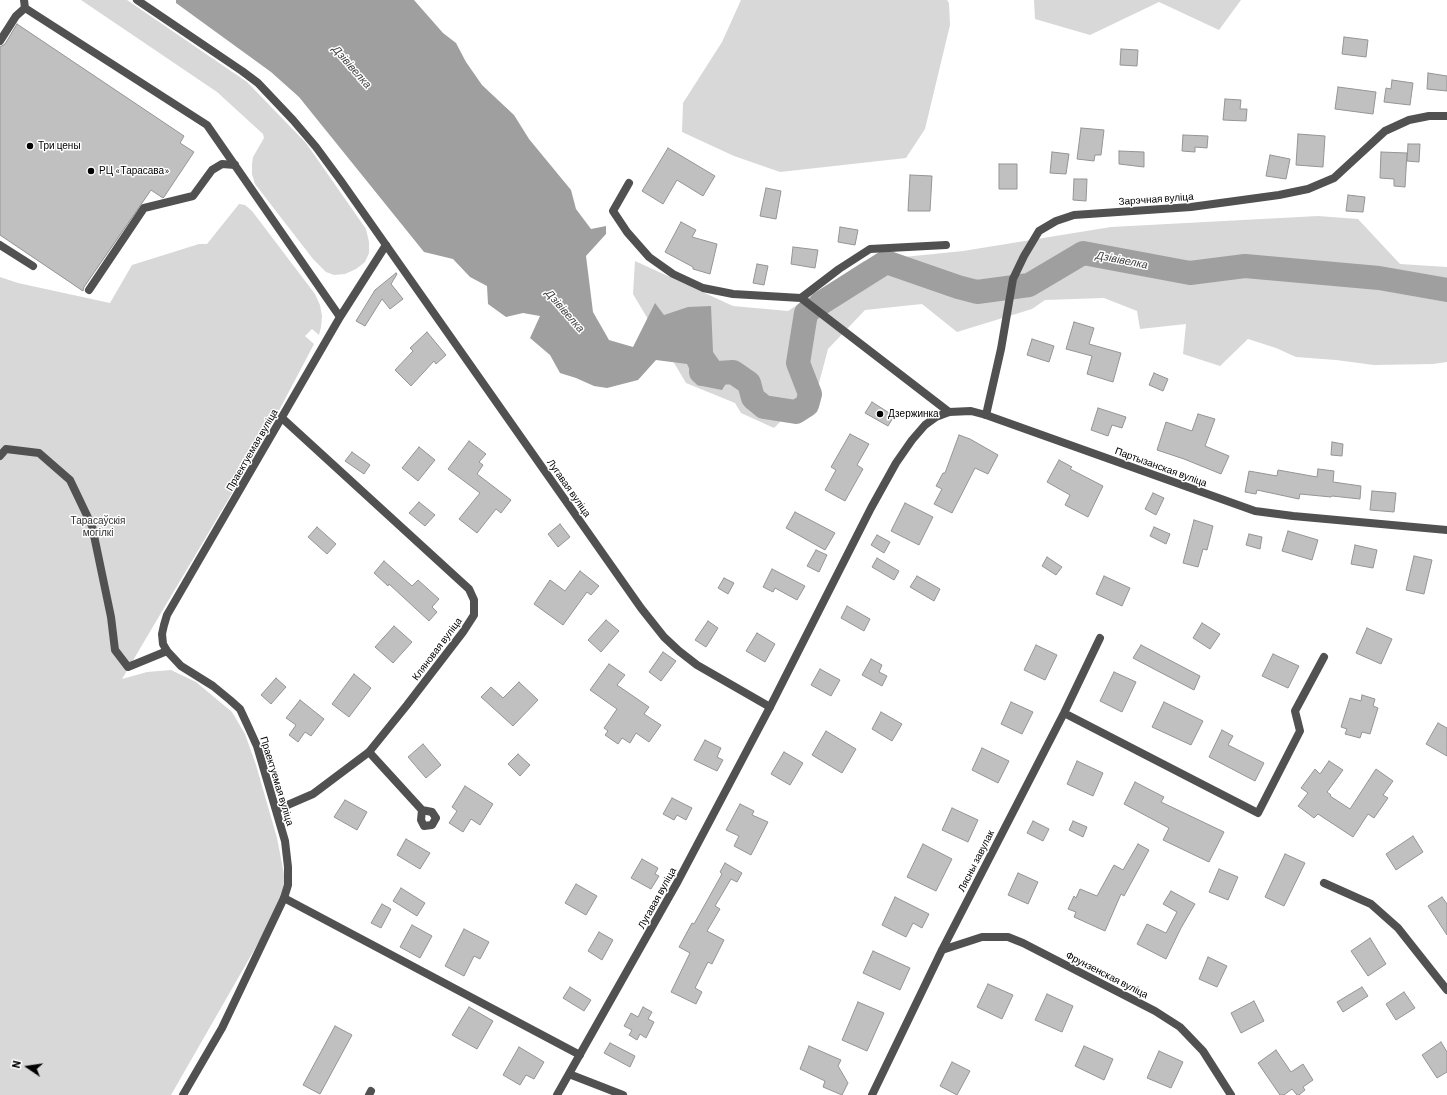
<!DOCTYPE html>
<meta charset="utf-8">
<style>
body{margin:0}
#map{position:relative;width:1447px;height:1095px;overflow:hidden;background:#fff;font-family:Barlow,sans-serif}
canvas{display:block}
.north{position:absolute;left:8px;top:1047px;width:40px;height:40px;-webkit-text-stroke:3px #fff;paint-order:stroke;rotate:283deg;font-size:11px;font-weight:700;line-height:16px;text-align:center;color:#000}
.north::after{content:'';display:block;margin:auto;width:14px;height:18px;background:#000;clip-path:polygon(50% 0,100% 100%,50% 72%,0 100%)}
</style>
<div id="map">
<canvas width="1447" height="1095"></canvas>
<div class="north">N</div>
</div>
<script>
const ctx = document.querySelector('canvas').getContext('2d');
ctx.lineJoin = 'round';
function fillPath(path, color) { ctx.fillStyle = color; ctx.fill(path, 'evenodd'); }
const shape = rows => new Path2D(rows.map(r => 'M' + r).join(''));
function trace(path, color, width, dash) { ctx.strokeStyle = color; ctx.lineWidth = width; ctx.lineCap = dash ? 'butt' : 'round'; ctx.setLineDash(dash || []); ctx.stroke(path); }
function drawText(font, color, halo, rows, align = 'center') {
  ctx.font = font + ' Barlow,sans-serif'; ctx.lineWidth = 3; ctx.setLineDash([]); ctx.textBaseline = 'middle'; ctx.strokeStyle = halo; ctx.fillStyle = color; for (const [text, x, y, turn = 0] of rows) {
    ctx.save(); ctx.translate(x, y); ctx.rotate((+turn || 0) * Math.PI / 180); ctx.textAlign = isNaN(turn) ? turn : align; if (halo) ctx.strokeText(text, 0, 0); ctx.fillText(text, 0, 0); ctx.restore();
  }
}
const green = shape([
 [81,0,127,0,247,82,306,143,366,229,369,242,369,253,365,262,356,269,345,274,334,275,326,272,313,259,255,184,252,174,252,164,253,157,264,138,263,134,217,92],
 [741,0,947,0,949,3,950,25,925,129,906,158,780,172,734,156,682,132,683,103,722,42],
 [1034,0,1241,0,1219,30,1159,2,1090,35,1035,19],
 [239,204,245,205,252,211,315,294,320,305,322,316,321,327,319,335,312,329,305,336,314,344,264,439,122,679,147,672,171,670,196,682,232,712,245,734,256,765,277,838,284,874,284,898,171,1095,0,1095,0,277,18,283,110,303,132,265,199,244,207,244],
 [1318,216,1358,219,1400,264,1447,267,1447,362,1433,364,1374,365,1336,360,1296,357,1276,348,1248,339,1220,366,1183,354,1186,324,1140,329,1137,311,1104,298,1045,300,1032,309,957,332,922,304,865,310,828,349,819,383,774,428,741,413,735,403,686,383,633,294,635,261,733,306,788,311,864,261,963,251,1111,227]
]);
const water = shape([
 [176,0,414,0,443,33,456,43,466,62,482,85,514,115,529,139,571,190,576,209,591,229,606,226,606,234,586,256,593,312,609,340,633,347,655,303,664,315,688,307,711,306,713,352,720,362,733,372,722,390,697,385,687,364,656,360,638,380,607,388,594,386,576,378,560,373,550,355,530,338,540,316,523,313,506,317,488,304,487,286,470,277,453,259,424,252,299,97,271,72,176,3]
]);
const river = shape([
 [821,303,886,262,958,287,977,292,1029,285,1083,253,1190,273,1245,266,1379,278,1447,290],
 [701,372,703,374,733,372,749,383,753,398,764,407,796,412,807,405,810,394,798,363,806,313,810,310]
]);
const building = shape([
 [17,24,184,136,180,143,194,152,164,197,163,198,151,190,84,287,83,291,0,235,0,47,5,44,17,24],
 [1344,37,1368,40,1366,57,1342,54,1344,37],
 [1121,49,1138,50,1137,66,1120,65,1121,49],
 [1428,73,1447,76,1447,91,1427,89,1428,73],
 [1392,80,1413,83,1410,105,1384,102,1386,88,1391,89,1392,80],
 [1338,87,1376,92,1373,114,1335,109,1338,87],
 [1225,99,1241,100,1240,109,1247,109,1246,121,1223,120,1225,99],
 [1081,128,1104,130,1101,155,1095,155,1094,161,1077,159,1081,128],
 [1298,134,1325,136,1323,167,1296,165,1298,134],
 [1183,135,1208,136,1207,148,1195,147,1195,152,1182,151,1183,135],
 [1408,144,1420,144,1419,162,1407,161,1408,144],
 [668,148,715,176,703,196,677,180,663,204,642,191,668,148],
 [1119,151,1144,152,1144,167,1119,164,1119,151],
 [1052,152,1069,154,1066,174,1050,173,1052,152],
 [1381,152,1407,153,1405,187,1394,186,1394,179,1380,178,1381,152],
 [1270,155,1290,159,1286,179,1266,176,1270,155],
 [999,164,1017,164,1017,189,999,189,999,164],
 [910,175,932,176,930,211,908,211,910,175],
 [1074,179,1087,179,1086,201,1073,200,1074,179],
 [766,188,781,191,776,219,760,216,766,188],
 [1348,195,1365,197,1363,212,1346,211,1348,195],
 [681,222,696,230,692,237,717,244,710,274,693,269,693,267,665,252,681,222],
 [840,227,858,230,855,245,838,242,840,227],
 [793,247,818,250,815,268,791,264,793,247],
 [757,264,768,266,764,285,753,283,757,264],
 [396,273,397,274,391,284,403,299,390,309,382,299,365,326,356,321,375,290,396,273],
 [1074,322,1094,328,1089,344,1121,353,1113,382,1087,374,1092,356,1066,349,1074,322],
 [427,332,446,355,436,364,434,361,411,386,395,370,413,351,410,348,427,332],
 [1032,339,1054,346,1049,362,1027,355,1032,339],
 [1154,373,1168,379,1163,391,1149,385,1154,373],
 [872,402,894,416,888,426,865,413,872,402],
 [1098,408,1126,417,1122,428,1112,425,1108,436,1091,430,1098,408],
 [1198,414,1215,419,1205,446,1229,456,1221,474,1184,459,1157,450,1166,422,1192,431,1198,414],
 [850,434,869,444,857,465,863,469,845,501,825,490,836,470,831,467,850,434],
 [959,435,970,439,998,455,988,474,975,468,952,513,934,504,942,489,936,486,943,473,945,473,959,435],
 [469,441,486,454,479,462,483,465,477,474,511,500,501,513,496,509,477,533,459,519,480,493,448,469,469,441],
 [1332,442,1343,444,1342,456,1331,455,1332,442],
 [419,447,435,460,418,481,402,468,419,447],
 [352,452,370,465,364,474,345,461,352,452],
 [1059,460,1072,467,1070,469,1103,486,1088,517,1065,505,1070,495,1047,482,1059,460],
 [1318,469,1334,471,1333,482,1361,486,1360,499,1332,496,1331,497,1300,494,1299,499,1257,490,1256,494,1245,492,1249,471,1277,476,1278,470,1317,477,1318,469],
 [1372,491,1396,493,1394,512,1370,510,1372,491],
 [1153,493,1164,498,1156,515,1145,509,1153,493],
 [419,502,435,515,425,526,409,513,419,502],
 [905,503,933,517,919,545,891,531,905,503],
 [795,512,835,533,825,550,786,528,795,512],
 [1194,520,1213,526,1207,550,1203,549,1198,567,1183,563,1194,520],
 [560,524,570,537,558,547,548,534,560,524],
 [317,527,336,544,327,554,308,537,317,527],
 [1154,527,1170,534,1166,544,1150,536,1154,527],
 [1288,531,1318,540,1312,560,1282,551,1288,531],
 [1249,534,1262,537,1260,549,1246,545,1249,534],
 [877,535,890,542,884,553,871,545,877,535],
 [1355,545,1377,550,1373,568,1351,564,1355,545],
 [816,550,827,555,819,572,807,566,816,550],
 [1414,556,1432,560,1424,594,1406,590,1414,556],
 [1047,557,1062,567,1056,575,1042,566,1047,557],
 [877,558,899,571,894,580,872,567,877,558],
 [384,561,412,586,418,580,439,599,432,607,437,612,429,621,389,584,388,586,374,573,384,561],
 [772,569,805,586,797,600,775,588,773,592,763,587,772,569],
 [580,571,599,586,591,595,587,592,563,625,534,604,550,580,565,591,580,571],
 [917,576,940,589,934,601,910,587,917,576],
 [1104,576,1130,588,1122,606,1096,594,1104,576],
 [724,578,734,583,728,594,718,588,724,578],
 [847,606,870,619,864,631,841,618,847,606],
 [606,620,619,631,601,652,588,640,606,620],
 [708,621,718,628,706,647,695,640,708,621],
 [1202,623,1220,634,1210,649,1193,638,1202,623],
 [394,626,412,642,393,663,375,647,394,626],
 [1367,628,1392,639,1381,664,1356,653,1367,628],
 [757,633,775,644,765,662,746,651,757,633],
 [1036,645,1057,655,1045,680,1024,670,1036,645],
 [1141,645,1200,676,1194,690,1133,658,1141,645],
 [663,652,676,661,661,681,649,672,663,652],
 [1273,654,1299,666,1288,688,1262,676,1273,654],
 [871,659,882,665,879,672,887,676,882,686,862,675,871,659],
 [609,664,625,675,617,685,649,707,644,714,661,725,649,742,636,733,630,743,622,738,618,744,605,735,608,731,604,728,617,709,590,690,609,664],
 [820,669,840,680,831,696,811,685,820,669],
 [1114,672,1136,682,1122,712,1100,701,1114,672],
 [354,674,371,688,349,717,332,704,354,674],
 [276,678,286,687,271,704,261,695,276,678],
 [519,682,538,700,513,726,481,697,491,687,503,698,519,682],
 [1362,695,1375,699,1373,706,1378,708,1370,734,1362,732,1360,738,1345,734,1347,729,1341,727,1350,698,1361,701,1362,695],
 [300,700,324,719,311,736,305,732,298,742,289,735,296,725,286,718,300,700],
 [1011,702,1033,712,1022,734,1001,724,1011,702],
 [1164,702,1203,721,1191,745,1152,727,1164,702],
 [881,712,902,724,892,741,872,729,881,712],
 [1438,723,1447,728,1447,756,1426,744,1438,723],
 [1222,730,1233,736,1228,745,1264,763,1255,781,1209,757,1222,730],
 [826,731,856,749,842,773,812,755,826,731],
 [705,740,721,748,717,757,723,760,717,771,694,760,705,740],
 [423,744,441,765,426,778,408,757,423,744],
 [982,748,1009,761,998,783,972,770,982,748],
 [784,752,803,763,790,785,771,774,784,752],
 [518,754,530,765,520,776,508,764,518,754],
 [1077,761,1103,773,1093,796,1067,784,1077,761],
 [1329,761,1343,770,1327,792,1331,795,1330,796,1350,809,1376,769,1393,781,1383,795,1388,798,1374,818,1368,814,1353,837,1318,814,1314,818,1298,806,1308,793,1301,788,1315,769,1320,774,1329,761],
 [1135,782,1164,797,1161,802,1224,832,1209,862,1163,840,1169,828,1124,804,1135,782],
 [465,786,493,804,480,825,471,819,463,832,449,823,457,811,452,807,465,786],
 [672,798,692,808,686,820,677,815,674,820,663,814,672,798],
 [345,800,367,812,357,830,334,817,345,800],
 [740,804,754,811,752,815,768,822,751,855,734,846,739,836,726,830,740,804],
 [952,808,978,820,968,842,942,830,952,808],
 [1033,821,1049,829,1043,841,1027,833,1033,821],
 [1073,821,1087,827,1083,837,1069,830,1073,821],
 [1413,836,1423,852,1396,870,1386,854,1413,836],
 [406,839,430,853,420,869,397,855,406,839],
 [923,844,952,859,936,891,907,877,923,844],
 [1138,844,1149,850,1124,896,1121,894,1105,931,1074,917,1076,912,1068,909,1074,896,1076,898,1080,889,1097,896,1114,865,1123,870,1138,844],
 [1285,854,1305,863,1284,906,1265,897,1285,854],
 [642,859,658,868,655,874,659,876,651,889,631,878,642,859],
 [725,863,742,873,737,882,731,879,715,906,720,909,707,931,724,940,712,964,708,962,695,988,702,992,696,1004,671,992,690,953,679,947,692,923,694,924,722,874,720,872,725,863],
 [1219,869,1238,877,1228,900,1209,892,1219,869],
 [1018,873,1038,882,1028,904,1008,895,1018,873],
 [576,884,597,896,586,915,565,903,576,884],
 [401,888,425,903,417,916,393,901,401,888],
 [1171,891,1195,904,1181,928,1166,959,1137,944,1147,924,1166,933,1177,912,1163,904,1171,891],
 [895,897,929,914,922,928,913,923,906,937,882,925,895,897],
 [1442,897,1447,904,1447,935,1428,906,1442,897],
 [382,904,391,909,381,928,371,923,382,904],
 [412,925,432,936,420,958,400,947,412,925],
 [464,929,489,942,480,959,474,956,464,976,445,966,464,929],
 [599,932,613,940,602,960,588,951,599,932],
 [1370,938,1386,964,1368,976,1351,951,1370,938],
 [873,951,910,968,900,990,863,973,873,951],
 [1208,957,1227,966,1217,987,1199,979,1208,957],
 [988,984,1013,995,1002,1019,977,1007,988,984],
 [570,987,591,1000,584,1011,563,998,570,987],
 [1362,987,1368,996,1343,1012,1337,1002,1362,987],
 [1404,992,1415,1008,1396,1020,1386,1004,1404,992],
 [1047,994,1073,1006,1062,1032,1035,1020,1047,994],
 [1254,1001,1264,1021,1241,1033,1231,1013,1254,1001],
 [858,1002,884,1013,867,1051,842,1040,858,1002],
 [469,1007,493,1021,477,1049,452,1035,469,1007],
 [643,1007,652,1012,648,1019,654,1022,646,1038,640,1034,637,1040,629,1035,632,1030,624,1026,631,1013,638,1017,643,1007],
 [335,1026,352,1035,320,1094,303,1085,335,1026],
 [1441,1042,1447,1052,1447,1072,1437,1078,1422,1055,1441,1042],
 [610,1043,635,1056,630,1067,604,1053,610,1043],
 [809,1046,841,1060,838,1066,848,1083,842,1095,823,1087,825,1081,800,1069,809,1046],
 [1084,1046,1113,1059,1104,1080,1075,1066,1084,1046],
 [519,1047,544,1062,534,1079,526,1075,520,1085,503,1075,519,1047],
 [1276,1050,1291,1072,1303,1064,1313,1080,1303,1087,1305,1090,1299,1095,1297,1095,1292,1089,1284,1095,1280,1095,1258,1063,1276,1050],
 [1159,1051,1183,1062,1171,1088,1147,1078,1159,1051],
 [952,1062,970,1071,957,1095,940,1086,952,1062]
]);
const service = shape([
 [0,41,16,16,25,8],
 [629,183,613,211,627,232,649,257,673,274,703,288,733,294,801,298,949,412],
 [0,245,33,266],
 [89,290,144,208,193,196,212,170,222,164,235,165],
 [801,298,839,269,870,249,946,245],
 [0,456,6,449,39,453,70,480,92,526,111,617,115,650,128,667,167,651],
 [369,752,422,810,421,820,424,826,432,825,436,818,432,812,422,810],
 [284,898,580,1055],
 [369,1095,371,1091]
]);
const minor = shape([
 [24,0,25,8,207,125,340,317],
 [986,415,1001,349,1013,279,1024,256,1039,231,1056,221,1074,215,1191,207,1279,195,1308,189,1334,178,1385,131,1409,120,1429,116,1447,116],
 [1064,713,1258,813,1300,731,1295,711,1324,657],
 [276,810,313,794,369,752,407,705,463,632,474,615,474,600,469,589,282,418],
 [1324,883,1371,904,1398,928,1447,990],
 [942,950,982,937,1008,937,1023,943,1155,1011,1180,1027,1203,1051,1231,1095],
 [569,1074,623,1095],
 [183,1095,222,1028,284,898,288,885,288,867,285,841,257,746,247,724,240,709,230,700,213,686,181,666,167,651,163,644,162,634,164,625,167,615,340,317,386,245],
 [557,1095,678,881,770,707],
 [872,1095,942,950,1064,713,1100,638]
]);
const tertiary = shape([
 [137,0,242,71,258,83,293,120,316,147,341,181,641,608,664,637,679,651,697,665,770,707,871,508,896,463,912,440,925,425,936,417,949,412,971,411,986,415,1255,511,1293,516,1447,530]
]);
const markers = [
 [30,146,4,"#000"],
 [91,171,4,"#000"],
 [880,414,4,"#000"]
];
const poiNames = [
 ["Три цены",38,146],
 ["РЦ «Тарасава»",99,171],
 ["Дзержинка",888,414]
];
const streetNames = [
 ["Зарэчная вуліца",1156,199,-4],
 ["Праектуемая вуліца",252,450,-60],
 ["Партызанская вуліца",1161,467,20],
 ["Лугавая вуліца",569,488,55],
 ["Кляновая вуліца",437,649,-53],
 ["Праектуемая вуліца",277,781,73],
 ["Лясны завулак",976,861,-63],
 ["Лугавая вуліца",657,898,-61],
 ["Фрунзенская вуліца",1107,975,27]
];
const parkNames = [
 ["Тарасаўскія",98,521],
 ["могілкі",98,533]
];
const waterNames = [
 ["Дзівівелка",352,67,49],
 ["Дзівівелка",1122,260,11],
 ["Дзівівелка",565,311,49]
];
fillPath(green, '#d8d8d8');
fillPath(water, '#9f9f9f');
trace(river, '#9f9f9f', 24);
fillPath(building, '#c0c0c0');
trace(building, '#959595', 1);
trace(service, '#515151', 8);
trace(minor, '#515151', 8);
trace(tertiary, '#515151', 8);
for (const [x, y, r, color] of markers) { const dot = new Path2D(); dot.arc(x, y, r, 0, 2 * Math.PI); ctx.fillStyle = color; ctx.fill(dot); trace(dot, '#fff', 1.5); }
drawText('10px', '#000', '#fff', poiNames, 'left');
drawText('10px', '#000', '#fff', streetNames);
drawText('10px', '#2f2f2f', '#fff', parkNames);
drawText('italic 11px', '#404040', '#fff', waterNames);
</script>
